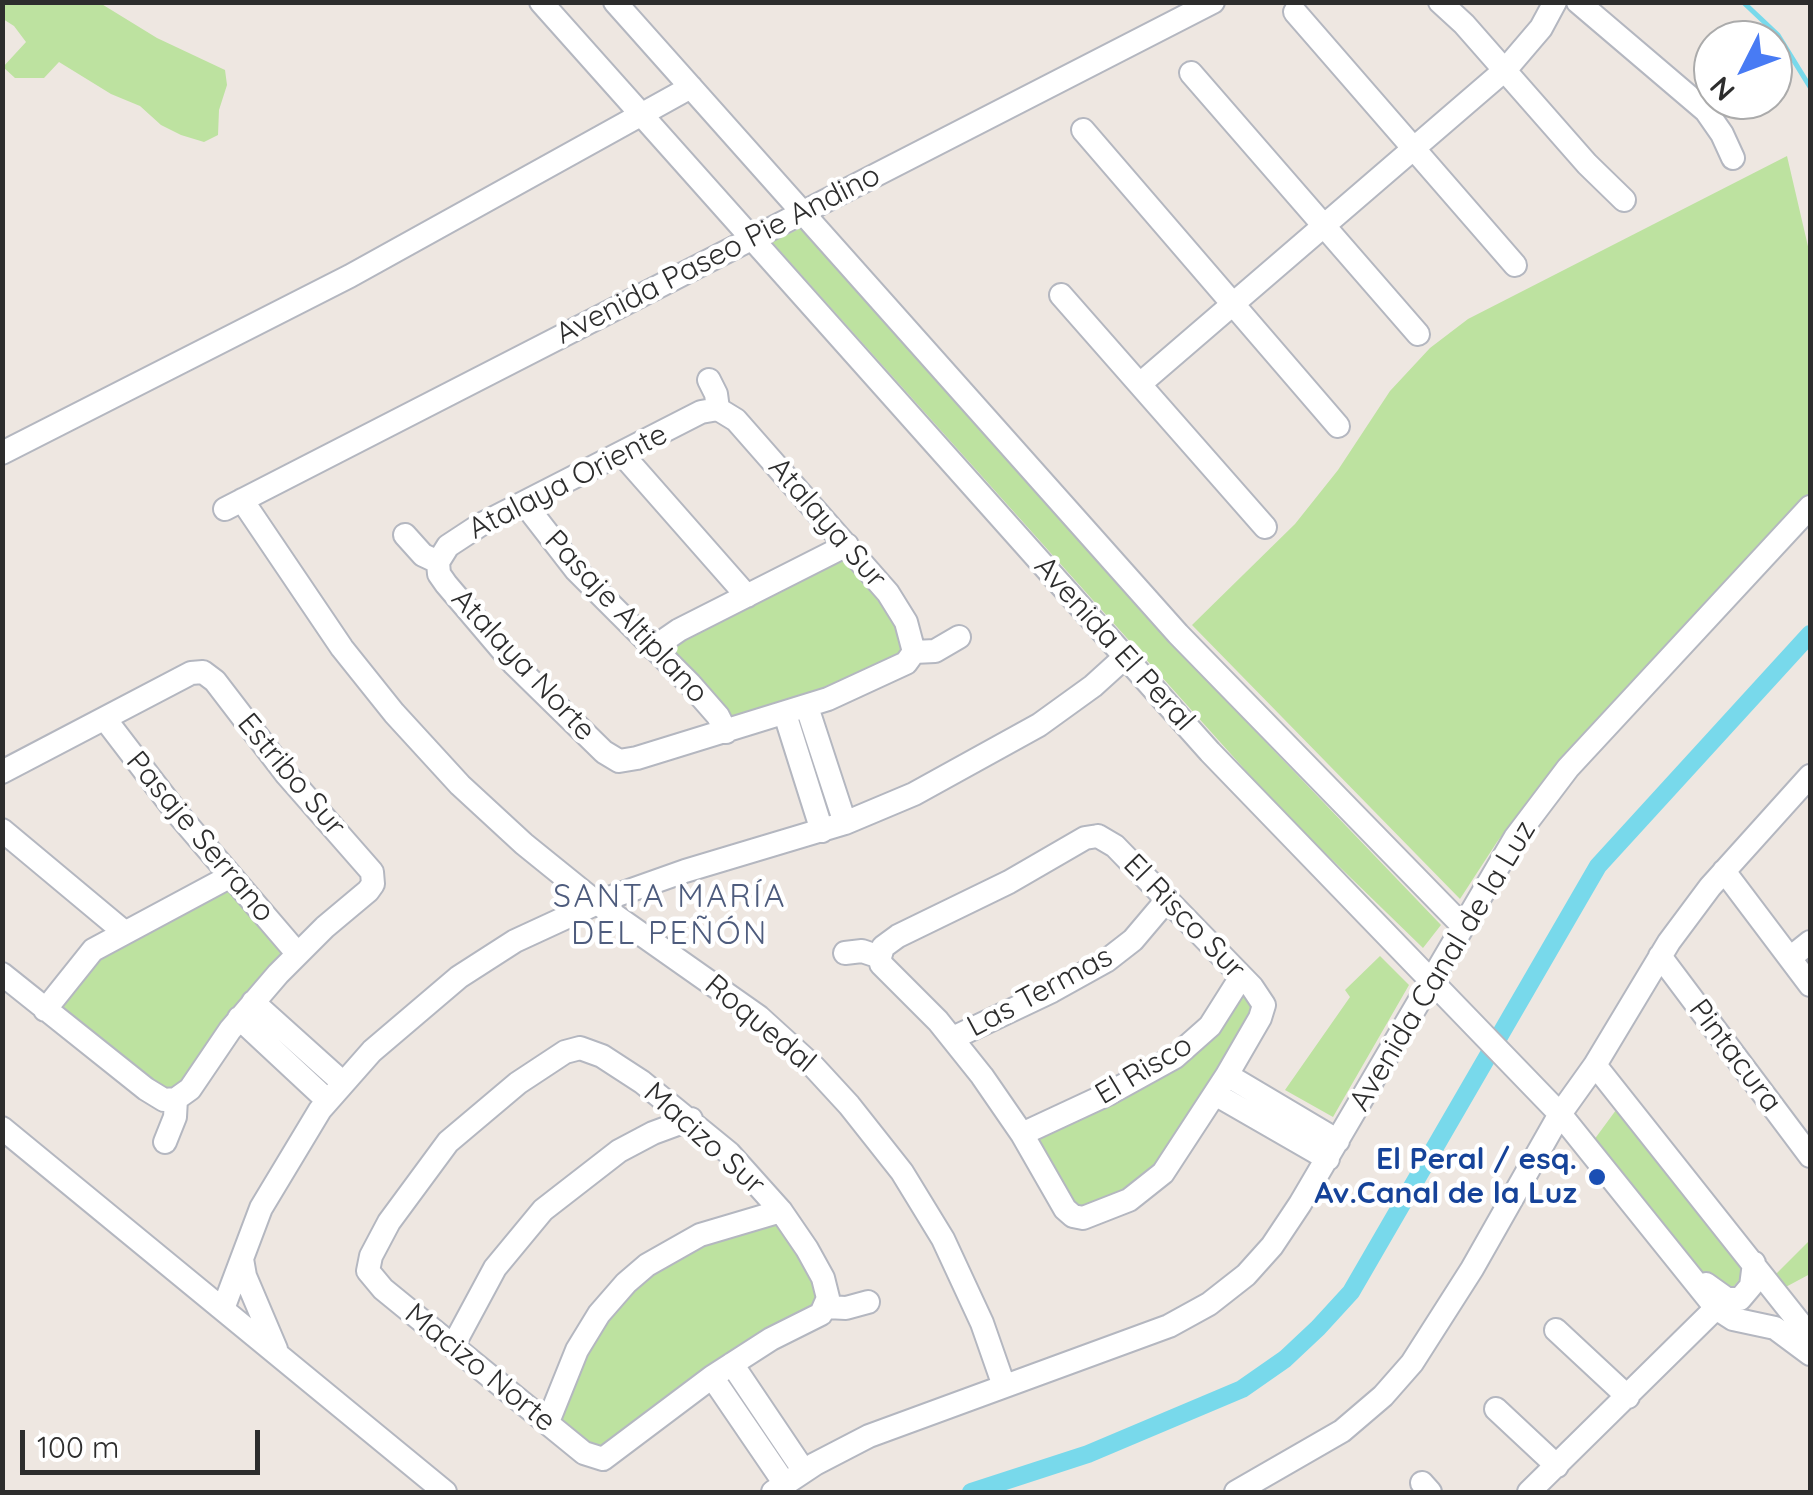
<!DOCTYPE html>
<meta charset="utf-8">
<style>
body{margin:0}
#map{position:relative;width:1813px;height:1495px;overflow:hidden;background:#eee7e1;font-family:Quicksand,sans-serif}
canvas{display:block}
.frame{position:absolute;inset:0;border:5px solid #2d2d2d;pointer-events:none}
.north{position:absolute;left:1693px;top:20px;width:100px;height:100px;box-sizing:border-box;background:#fff;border:2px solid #ababab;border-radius:50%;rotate:228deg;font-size:28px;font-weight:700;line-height:40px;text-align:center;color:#2d2d2d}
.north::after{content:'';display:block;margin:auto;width:35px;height:45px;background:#487bf4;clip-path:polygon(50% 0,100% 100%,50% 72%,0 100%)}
.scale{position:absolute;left:20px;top:1430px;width:240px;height:45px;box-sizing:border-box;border:5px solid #2d2d2d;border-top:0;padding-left:12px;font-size:30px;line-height:35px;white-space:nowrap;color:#2d2d2d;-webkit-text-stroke:8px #fff;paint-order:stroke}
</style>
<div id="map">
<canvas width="1813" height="1495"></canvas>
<div class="frame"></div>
<div class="north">N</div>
<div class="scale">100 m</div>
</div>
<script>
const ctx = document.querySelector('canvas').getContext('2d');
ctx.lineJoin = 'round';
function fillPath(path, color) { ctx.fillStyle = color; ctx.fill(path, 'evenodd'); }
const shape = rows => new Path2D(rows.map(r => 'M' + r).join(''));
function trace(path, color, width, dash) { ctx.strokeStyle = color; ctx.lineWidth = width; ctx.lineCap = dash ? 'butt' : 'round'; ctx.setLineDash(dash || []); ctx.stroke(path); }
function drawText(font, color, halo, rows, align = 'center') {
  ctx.font = font + ' Quicksand,sans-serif'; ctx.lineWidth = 9; ctx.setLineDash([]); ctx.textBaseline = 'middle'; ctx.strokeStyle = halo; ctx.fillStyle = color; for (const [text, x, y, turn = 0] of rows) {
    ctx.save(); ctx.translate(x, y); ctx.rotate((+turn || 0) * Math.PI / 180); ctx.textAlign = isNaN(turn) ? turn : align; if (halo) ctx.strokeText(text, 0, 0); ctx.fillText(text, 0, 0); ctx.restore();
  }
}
const green = shape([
 [2,3,100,3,157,38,225,70,227,85,219,110,218,135,204,142,181,135,161,125,140,106,111,94,59,62,44,78,15,78,3,67,26,42,14,26,3,19],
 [1787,156,1810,255,1810,498,1544,780,1497,842,1460,899,1192,625,1295,524,1338,470,1390,391,1430,348,1468,319],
 [801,228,982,427,1146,617,1441,925,1423,948,1281,810,772,242],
 [844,556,897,625,904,648,898,655,829,688,730,718,662,652,814,575,813,569],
 [233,888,286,952,182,1084,172,1091,162,1088,60,1008,100,958,200,898],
 [1380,956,1409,985,1333,1117,1285,1090,1350,997,1345,990],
 [1243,993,1253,1007,1251,1013,1158,1165,1128,1190,1088,1207,1078,1206,1072,1200,1036,1137,1105,1105],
 [1619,1106,1743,1260,1741,1278,1732,1288,1728,1290,1704,1275,1591,1144],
 [776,1223,806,1263,819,1297,814,1306,609,1444,598,1448,591,1444,562,1420,561,1417,589,1346,626,1297,659,1269,703,1243],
 [1810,1240,1810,1274,1782,1289,1773,1277]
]);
const stream = shape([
 [1743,2,1778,35,1810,87]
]);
const canal = shape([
 [971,1492,1088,1454,1242,1389,1285,1359,1318,1328,1351,1292,1598,866,1810,634]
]);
const minor = shape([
 [541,2,1210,752,1560,1114,1716,1308,1733,1319,1775,1328,1810,1354],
 [615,2,1178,634,1462,925],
 [1440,2,1464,24,1587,164,1624,200],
 [1578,2,1706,111,1722,134,1733,158],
 [1295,12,1515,265],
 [1191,73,1418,334],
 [1083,130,1338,426],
 [1061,295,1265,527],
 [709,380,716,394,718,409],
 [1140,384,1506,69,1541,28,1555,2],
 [718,409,736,420,888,593,906,622,914,652],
 [2,453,350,276,691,87],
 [622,454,747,596],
 [242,500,342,648,394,713,460,785,524,844,597,903,759,1017,814,1067,849,1105,902,1172,943,1239,982,1323,1004,1386],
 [524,503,576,570,690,684,718,716,726,732],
 [225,509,1213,2],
 [405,535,423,555,438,562],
 [438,562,439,574,446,584,514,664,604,752,619,761,637,758,828,699,906,663,914,652],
 [438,562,448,546,480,525,701,412,718,409],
 [653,648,679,630,847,545],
 [914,652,935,651,959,637],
 [807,707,845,823],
 [785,714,822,831],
 [105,719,177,813,297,953],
 [2,772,191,673,203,672,215,681,287,775,372,872,373,884,368,891,325,927,278,974,230,1030,190,1089,176,1099],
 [2,830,123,931],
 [1098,836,1115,846,1252,987,1264,1005,1260,1018,1227,1075,1163,1173,1129,1200,1083,1218,1073,1216,1065,1209,1022,1134,982,1076,938,1021,881,964,880,957,883,947,898,936,1009,882,1085,838,1098,836],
 [1724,871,1810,985],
 [845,953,862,951,880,957],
 [1660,956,1810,1156],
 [1790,958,1810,942],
 [2,974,146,1089,164,1100,176,1099],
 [253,1002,342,1082],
 [45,1010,93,950,229,877],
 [239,1018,327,1100],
 [953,1038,1052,991,1106,961,1133,940,1166,901],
 [580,1048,602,1056,642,1082,729,1153,781,1211,807,1249,823,1278,828,1298,821,1314,771,1339,712,1377,603,1459,584,1453,383,1289,368,1271,371,1256,389,1222,448,1142,518,1083,565,1052,580,1048],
 [1595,1065,1810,1336],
 [1227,1075,1338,1141],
 [1215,1094,1328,1159],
 [2,1128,445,1492],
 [1022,1134,1108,1094,1175,1057,1210,1026,1241,977],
 [165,1142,175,1117,176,1099],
 [242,1259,245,1276,276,1349],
 [1706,1284,1727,1299,1740,1299,1751,1286,1754,1263],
 [826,1307,846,1308,868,1302],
 [223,1309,261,1208,320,1110,372,1051,459,977,515,941,606,899,685,871,845,823,914,794,1039,725,1093,686,1125,657],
 [1556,1330,1628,1397],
 [453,1346,495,1268,543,1210,619,1151,653,1133,691,1119],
 [732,1364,804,1471],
 [712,1377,785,1484],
 [1496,1409,1557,1466],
 [548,1422,577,1350,599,1314,626,1283,647,1265,700,1235,781,1211],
 [1422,1483,1430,1492],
 [773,1492,815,1464,869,1436,1169,1326,1209,1304,1246,1275,1272,1246,1300,1204,1515,838,1568,768,1810,507],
 [1236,1492,1342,1431,1383,1396,1412,1363,1472,1269,1560,1114,1595,1065,1669,942,1710,887,1810,776],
 [1529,1492,1716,1308]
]);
const markers = [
 [1597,1177,10,"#1a4fb4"]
];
const streetNames = [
 ["Avenida Paseo Pie Andino",718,255,-27],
 ["Atalaya Oriente",568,482,-27],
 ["Atalaya Sur",827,523,49],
 ["Pasaje Altiplano",626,617,47],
 ["Avenida El Peral",1114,644,48],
 ["Atalaya Norte",523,665,47],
 ["Estribo Sur",291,775,50],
 ["Pasaje Serrano",200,837,50],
 ["El Risco Sur",1184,917,46],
 ["Avenida Canal de la Luz",1443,966,-59],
 ["Las Termas",1040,992,-28],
 ["Roquedal",760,1024,40],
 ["Pintacura",1735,1056,53],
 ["El Risco",1144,1070,-31],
 ["Macizo Sur",704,1139,42],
 ["Macizo Norte",480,1368,39]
];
const transitNames = [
 ["El Peral / esq.",1577,1160],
 ["Av.Canal de la Luz",1577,1194]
];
const neighbourhoodNames = [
 ["SANTA MARÍA",670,897],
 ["DEL PEÑÓN",670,934]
];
fillPath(green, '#bde2a0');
trace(stream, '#78d9eb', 5);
trace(canal, '#78d9eb', 18);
trace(minor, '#b4b7c0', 26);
trace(minor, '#fff', 22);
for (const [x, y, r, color] of markers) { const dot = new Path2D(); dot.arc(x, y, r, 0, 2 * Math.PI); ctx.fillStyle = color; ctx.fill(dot); trace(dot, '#fff', 4); }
drawText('30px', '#2d2d2d', '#fff', streetNames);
drawText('bold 30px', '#164399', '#fff', transitNames, 'right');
ctx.letterSpacing = '2.5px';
drawText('32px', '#4e5c7d', '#fff', neighbourhoodNames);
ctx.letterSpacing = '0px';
</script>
